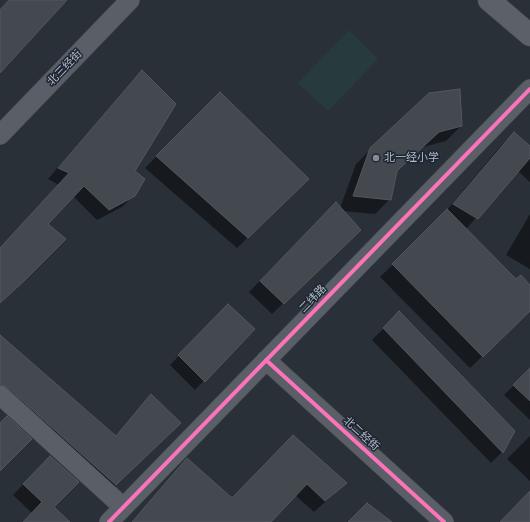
<!DOCTYPE html>
<meta charset="utf-8">
<style>
body{margin:0}
canvas{display:block;background:#2a3038}
</style>
<canvas width="530" height="522"></canvas>
<script>
const ctx = document.querySelector('canvas').getContext('2d');
ctx.lineJoin = 'round';
function fillPath(path, color) { ctx.fillStyle = color; ctx.fill(path, 'evenodd'); }
const shape = rows => new Path2D(rows.map(r => 'M' + r).join(''));
function trace(path, color, width, dash) { ctx.strokeStyle = color; ctx.lineWidth = width; ctx.lineCap = dash ? 'butt' : 'round'; ctx.setLineDash(dash || []); ctx.stroke(path); }
function drawText(font, color, halo, rows, align = 'center') {
  ctx.font = font + ' "Archivo Narrow","Noto Sans SC",sans-serif'; ctx.lineWidth = 3; ctx.setLineDash([]); ctx.textBaseline = 'middle'; ctx.strokeStyle = halo; ctx.fillStyle = color; for (const [text, x, y, turn = 0] of rows) {
    ctx.save(); ctx.translate(x, y); ctx.rotate((+turn || 0) * Math.PI / 180); ctx.textAlign = isNaN(turn) ? turn : align; if (halo) ctx.strokeText(text, 0, 0); ctx.fillText(text, 0, 0); ctx.restore();
  }
}
const green = shape([
 [349,30,378,59,328,111,298,83]
]);
const shadow = shape([
 [142,71,134,171,134,195,122,207,97,220,73,196,46,224,0,303,0,249,59,185,48,179,131,82],
 [220,93,307,179,237,248,145,168],
 [461,126,446,141,423,147,395,172,390,199,375,214,343,211,348,241,272,314,249,292,325,214,340,208,356,164,371,149],
 [514,133,529,146,530,145,530,182,518,171,466,229,516,280,530,286,530,310,470,368,380,277,442,216,499,148],
 [530,214,530,269,506,255],
 [228,305,253,329,195,390,170,365],
 [399,313,514,432,502,452,491,463,372,340],
 [0,345,115,437,151,396,169,434,104,496,0,401],
 [530,369,530,420,504,395],
 [293,436,346,483,314,512,295,495,270,522,132,522,187,460,232,499],
 [530,436,530,481,507,459],
 [50,457,53,507,66,522,23,522,32,513,13,495]
]);
const building = shape([
 [9,0,67,0,0,73,0,10,9,0],
 [142,70,176,104,135,171,145,179,135,196,109,210,84,186,48,224,66,239,24,281,0,303,0,248,69,173,58,168,142,70],
 [460,89,462,126,439,132,397,171,391,200,353,196,370,148,429,93,460,89],
 [220,92,309,179,248,238,156,156,220,92],
 [514,132,530,146,530,158,478,219,453,204,514,132],
 [336,202,361,230,284,304,260,281,336,202],
 [447,209,516,279,521,275,530,285,530,311,483,357,392,264,447,209],
 [228,304,255,329,205,382,178,355,228,304],
 [399,311,515,431,503,453,383,328,399,311],
 [0,335,116,436,151,394,181,423,116,485,7,387,0,384,0,335],
 [530,368,530,401,513,385,530,368],
 [7,416,32,439,0,471,0,423,7,416],
 [293,435,347,483,325,501,307,484,271,522,132,522,187,458,232,498,293,435],
 [50,456,79,482,54,507,70,522,23,522,42,502,23,484,50,456],
 [530,491,530,522,500,522,530,491],
 [367,503,392,522,348,522,367,503]
]);
const minor = shape([
 [0,135,130,0],
 [266,360,444,522],
 [0,395,123,507],
 [109,522,530,89]
]);
const major = shape([
 [489,0,530,35]
]);
const cycleway = shape([
 [266,360,444,522],
 [109,522,530,89]
]);
const markers = [
 [376,158,4,"#848b96"]
];
const streetNames = [
 ["北三经街",65,68,-46],
 ["二纬路",313,299,-46],
 ["北二经街",361,434,42]
];
const poiNames = [
 ["北一经小学",384,158]
];
fillPath(green, '#273a3e');
fillPath(shadow, '#0007');
fillPath(building, '#444950');
trace(building, '#52575f', 1);
trace(minor, '#484c53', 20);
trace(major, '#484c55', 23);
trace(minor, '#5a5e66', 19);
trace(major, '#5c6168', 22);
trace(cycleway, '#fb73b8', 4);
for (const [x, y, r, color] of markers) { const dot = new Path2D(); dot.arc(x, y, r, 0, 2 * Math.PI); ctx.fillStyle = color; ctx.fill(dot); trace(dot, '#1d2633', 1.5); }
drawText('11px', '#b4bcc9', '#1d2633', streetNames);
drawText('11px', '#b4bcc9', '#1d2633', poiNames, 'left');
</script>
